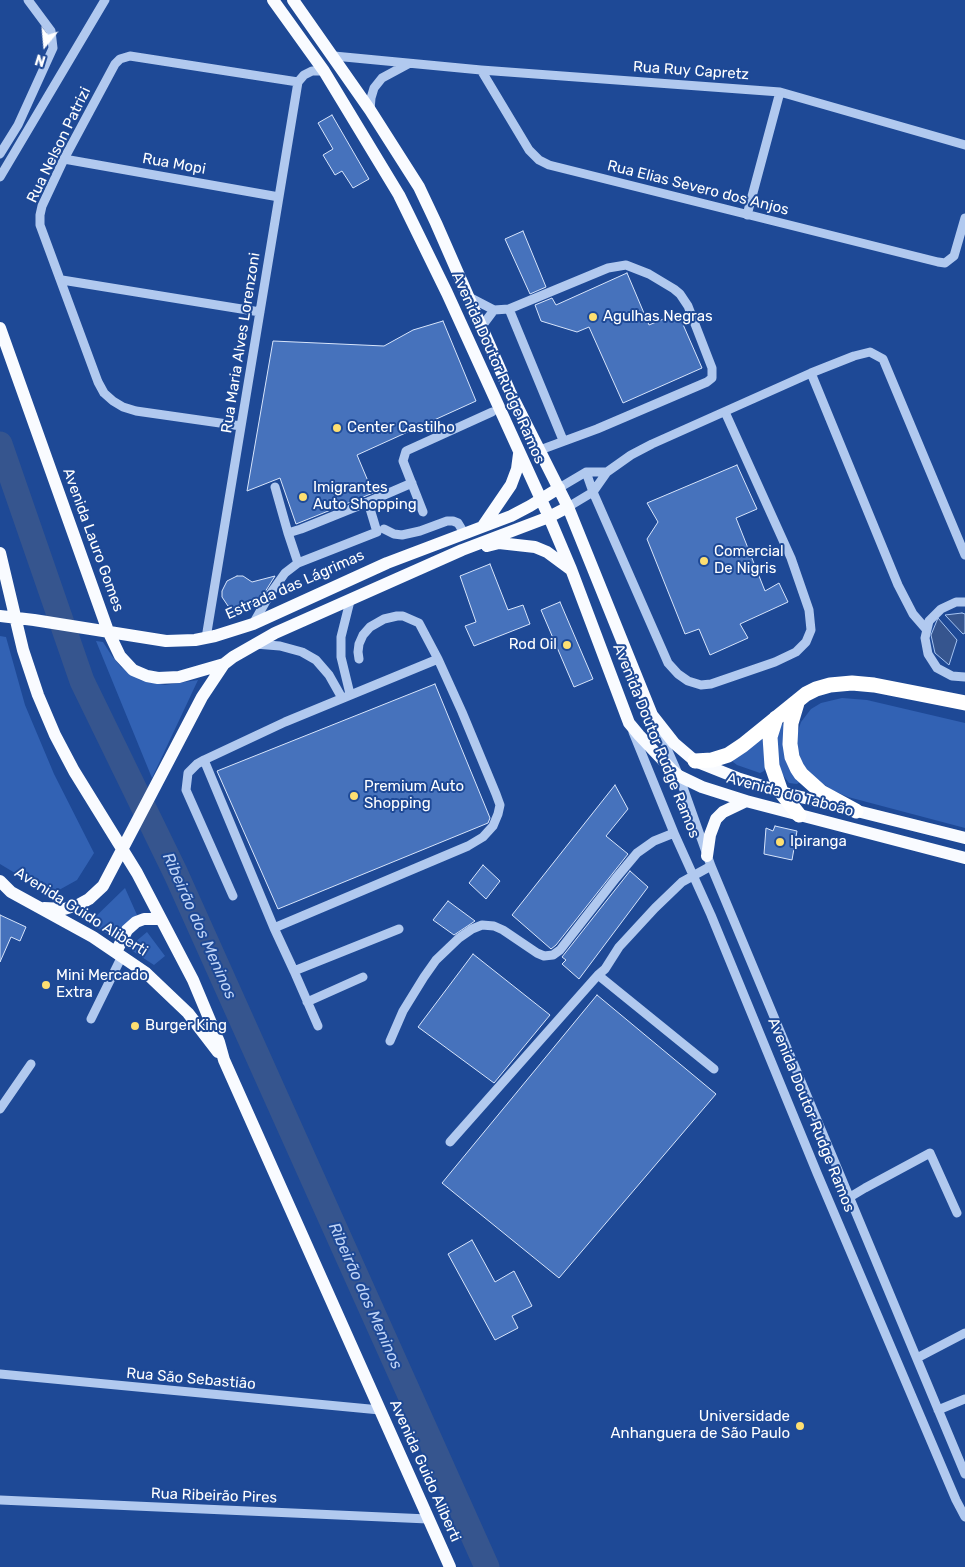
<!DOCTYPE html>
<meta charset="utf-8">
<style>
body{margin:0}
#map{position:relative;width:965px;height:1567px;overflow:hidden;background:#1e4996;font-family:Rubik,sans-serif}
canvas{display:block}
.north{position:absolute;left:20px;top:20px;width:50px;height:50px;-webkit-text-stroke:4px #1e4996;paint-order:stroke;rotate:197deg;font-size:14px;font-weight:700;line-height:20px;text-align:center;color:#fff}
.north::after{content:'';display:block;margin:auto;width:18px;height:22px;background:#fff;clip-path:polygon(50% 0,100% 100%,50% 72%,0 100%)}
</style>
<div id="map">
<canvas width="965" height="1567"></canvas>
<div class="north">N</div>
</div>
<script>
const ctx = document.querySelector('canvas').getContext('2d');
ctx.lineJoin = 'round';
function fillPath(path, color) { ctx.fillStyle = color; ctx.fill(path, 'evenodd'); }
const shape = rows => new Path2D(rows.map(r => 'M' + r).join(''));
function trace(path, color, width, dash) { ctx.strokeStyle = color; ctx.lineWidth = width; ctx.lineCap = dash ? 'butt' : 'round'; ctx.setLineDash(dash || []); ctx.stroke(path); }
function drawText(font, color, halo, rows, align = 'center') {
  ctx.font = font + ' Rubik,sans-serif'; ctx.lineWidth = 4; ctx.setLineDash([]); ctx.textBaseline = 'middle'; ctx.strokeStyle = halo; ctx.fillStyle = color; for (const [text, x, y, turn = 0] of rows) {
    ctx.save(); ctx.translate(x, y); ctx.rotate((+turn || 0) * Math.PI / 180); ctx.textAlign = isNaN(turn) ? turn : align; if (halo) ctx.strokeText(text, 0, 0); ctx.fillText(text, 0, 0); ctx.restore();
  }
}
const green = shape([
 [0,636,6,637,25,705,54,774,94,853,77,880,59,890,40,888,0,864],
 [96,641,103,642,112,656,121,667,140,680,165,685,198,680,152,778],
 [842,698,867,700,965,723,965,828,848,797,832,790,819,781,804,767,798,751,797,734,801,722,811,709,821,703],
 [783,724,785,727,800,782,797,784,789,783,782,774,777,760,775,743,779,725],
 [762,736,766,766,764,771,760,773,737,765,733,762,734,759],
 [125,888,137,915,114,938,89,923],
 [147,932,165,956,154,965,128,948]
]);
const water = shape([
 [962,613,965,614,965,633,963,634,945,615,962,613],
 [938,618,957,640,949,665,935,653,931,635,938,618]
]);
const river = shape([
 [0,444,82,681,176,874,487,1567]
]);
const building = shape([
 [332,115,369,179,353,188,342,171,335,175,323,155,333,149,318,123,332,115],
 [523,231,546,287,530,294,505,239,523,231],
 [627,273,649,325,678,313,702,368,623,403,589,327,577,332,541,321,535,305,552,298,556,305,627,273],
 [443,321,476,401,357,455,373,493,296,524,280,478,247,491,273,341,384,346,413,330,443,321],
 [737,465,757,509,736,518,765,591,779,583,788,602,740,624,748,638,710,655,699,629,685,634,647,539,658,522,647,503,737,465],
 [490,564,508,610,523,605,530,624,474,646,465,626,476,622,460,576,490,564],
 [237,576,243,576,252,582,275,576,258,603,254,602,249,607,238,610,228,606,222,597,222,591,227,581,237,576],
 [560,602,593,679,574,687,541,610,560,602],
 [435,684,490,818,488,823,278,909,217,771,435,684],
 [615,785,628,809,606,836,628,854,556,945,551,949,512,915,615,785],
 [775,826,797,831,792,860,764,854,766,828,773,831,775,826],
 [483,865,500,881,486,899,469,883,483,865],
 [630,871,648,887,579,979,562,964,566,960,562,957,630,871],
 [448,901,475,921,454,935,433,920,448,901],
 [0,915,26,927,20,941,11,937,0,962,0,915],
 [473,954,550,1015,494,1083,418,1027,473,954],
 [597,995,716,1094,559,1278,442,1183,597,995],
 [472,1240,495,1282,514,1271,532,1306,512,1316,518,1328,495,1340,448,1254,472,1240]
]);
const minor = shape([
 [334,56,481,70,780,92,965,145],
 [481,70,529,150,539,160,549,165,938,262,945,263,954,256,965,218],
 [370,110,371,98,374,88,382,78,408,64],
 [0,154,18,125,53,48,51,31,28,0],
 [64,159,279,197],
 [0,177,105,0],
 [747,215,780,92],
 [62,280,260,312],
 [469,297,494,310,509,309,608,268,626,265,649,274,674,289,680,294,688,306,712,368,712,378,707,382,597,429,540,450],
 [509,309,563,440],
 [482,326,494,310],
 [811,373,898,585,913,614,926,629],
 [241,426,136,411,123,407,113,401,104,393,98,382,40,225,40,215,42,206,64,159,115,64,120,59,130,56,298,82],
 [586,472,593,492,661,647,668,663,678,674,688,681,701,685,711,684,775,662,796,652,806,642,811,630,809,610,791,558,725,412],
 [275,487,288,533],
 [559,488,586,472,607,472],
 [368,502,377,532,298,563,288,533,301,529,368,502,412,483],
 [568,507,593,492,607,472,631,455,652,444,811,373,854,356,870,352,883,359,965,555],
 [423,512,403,461,406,451,492,412],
 [384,529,394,534,402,535,420,531,447,521,453,521,458,523,464,533],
 [965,602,956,602,941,609,929,621,925,638,928,654,937,668,952,676,965,677],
 [253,624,270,594,285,573,298,563],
 [206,638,298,82,304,75,312,71,324,71],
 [255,644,280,646,302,652,316,660,329,675,342,698],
 [359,659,358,652,359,644,363,635,370,627,384,619,397,616,403,616,419,623,438,659],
 [350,694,341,657,341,637,350,601],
 [658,728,679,776,711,866,965,1474],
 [633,732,674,833,711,915,817,1173,956,1500,965,1517],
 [204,760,274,928,294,971,399,929],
 [711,866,682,882,655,908,619,947,605,969,598,975,714,1069],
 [233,896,186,790,188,773,197,764,204,760,285,722,438,659,462,712,496,794,500,805,498,814,493,826,483,837,468,846,274,928],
 [294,971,318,1026],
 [307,1002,363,977],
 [91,1019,122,956],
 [390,1041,403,1011,424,977,436,960,459,938,472,929,482,925,494,926,503,930,537,953,544,956,553,955,560,950,616,878,637,853,654,841,674,833],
 [0,1109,31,1064],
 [450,1142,598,975],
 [850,1197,865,1188,930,1153,957,1213],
 [917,1358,965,1333],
 [0,1374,380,1410],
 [938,1410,965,1399],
 [0,1500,428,1519]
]);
const major = shape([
 [273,0,324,71,399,195,447,293,549,517,571,569,629,723,639,735,672,770,679,776,702,787,746,801,965,858],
 [293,0,370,110,419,187,436,223,510,392,568,507,652,715,674,743,695,761,740,779,781,792,965,838],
 [0,328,108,631,120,656,133,670,147,676,158,678,179,677,224,664],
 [483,526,511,485,517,469,519,454],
 [487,546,499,543,535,547,547,552,570,569],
 [0,553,23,650,38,695,55,735,74,771,137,873,193,980,219,1042,224,1060,450,1567],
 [0,616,34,620,166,641,195,640,215,636,253,624,387,563,511,516,530,506,559,488],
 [707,856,710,835,716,819,723,812,746,801],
 [0,881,11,892,93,937,146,973,188,1013,218,1052],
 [44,908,64,909,78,905,89,899,103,886,202,697,224,664,233,657,275,633,462,550,549,517,568,507],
 [116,952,127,930,136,922,144,919,161,919]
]);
const highway = shape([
 [797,703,791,723,790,744,792,757,797,768,801,774,821,792,856,811],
 [776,718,770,737,772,766,781,792,799,815],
 [695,761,712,760,728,755,743,745,806,694,816,689,830,685,852,683,874,685,965,703]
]);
const markers = [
 [593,317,5,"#fedf71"],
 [337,428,5,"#fedf71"],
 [303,497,5,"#fedf71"],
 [704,561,5,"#fedf71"],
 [567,645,5,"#fedf71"],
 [354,796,5,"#fedf71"],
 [780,842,5,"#fedf71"],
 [46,985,5,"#fedf71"],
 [135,1026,5,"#fedf71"],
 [800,1426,5,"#fedf71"]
];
const streetNames = [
 ["Rua Ruy Capretz",691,71,4],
 ["Rua Nelson Patrizi",59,145,-64],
 ["Rua Mopi",174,164,10],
 ["Rua Elias Severo dos Anjos",698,188,14],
 ["Rua Maria Alves Lorenzoni",241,343,-81],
 ["Avenida Doutor Rudge Ramos",498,368,66],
 ["Avenida Lauro Gomes",93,540,70],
 ["Estrada das Lágrimas",295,585,-24],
 ["Avenida Doutor Rudge Ramos",656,741,68],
 ["Avenida do Taboão",790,795,15],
 ["Avenida Guido Aliberti",81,912,32],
 ["Avenida Doutor Rudge Ramos",811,1115,68],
 ["Rua São Sebastião",191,1379,5],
 ["Avenida Guido Aliberti",425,1471,66],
 ["Rua Ribeirão Pires",214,1496,2]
];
const poiNames = [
 ["Agulhas Negras",603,317],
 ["Center Castilho",347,428],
 ["Imigrantes",313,488],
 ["Auto Shopping",313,505],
 ["Comercial",714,552],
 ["De Nigris",714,569],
 ["Rod Oil",557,645,"right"],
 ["Premium Auto",364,787],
 ["Shopping",364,804],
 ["Ipiranga",790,842],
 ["Mini Mercado",56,976],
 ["Extra",56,993],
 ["Burger King",145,1026],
 ["Universidade",790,1417,"right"],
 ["Anhanguera de São Paulo",790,1434,"right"]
];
const waterNames = [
 ["Ribeirão dos Meninos",199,926,66],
 ["Ribeirão dos Meninos",365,1296,66]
];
fillPath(green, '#3262b4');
fillPath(water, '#36558e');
trace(water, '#a5c3f1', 1);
trace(river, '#36558e', 25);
fillPath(building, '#4672bc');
trace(building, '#d8e5fb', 1);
trace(minor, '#b1c9ef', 9);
trace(major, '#f9fbff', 12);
trace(highway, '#fff', 15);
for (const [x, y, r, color] of markers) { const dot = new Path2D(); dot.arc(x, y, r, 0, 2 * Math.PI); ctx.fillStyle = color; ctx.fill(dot); trace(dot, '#1e4996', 2); }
drawText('15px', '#fff', '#1e4996', streetNames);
drawText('15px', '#fff', '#1e4996', poiNames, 'left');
drawText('italic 16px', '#bed3f6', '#1e4996', waterNames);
</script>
